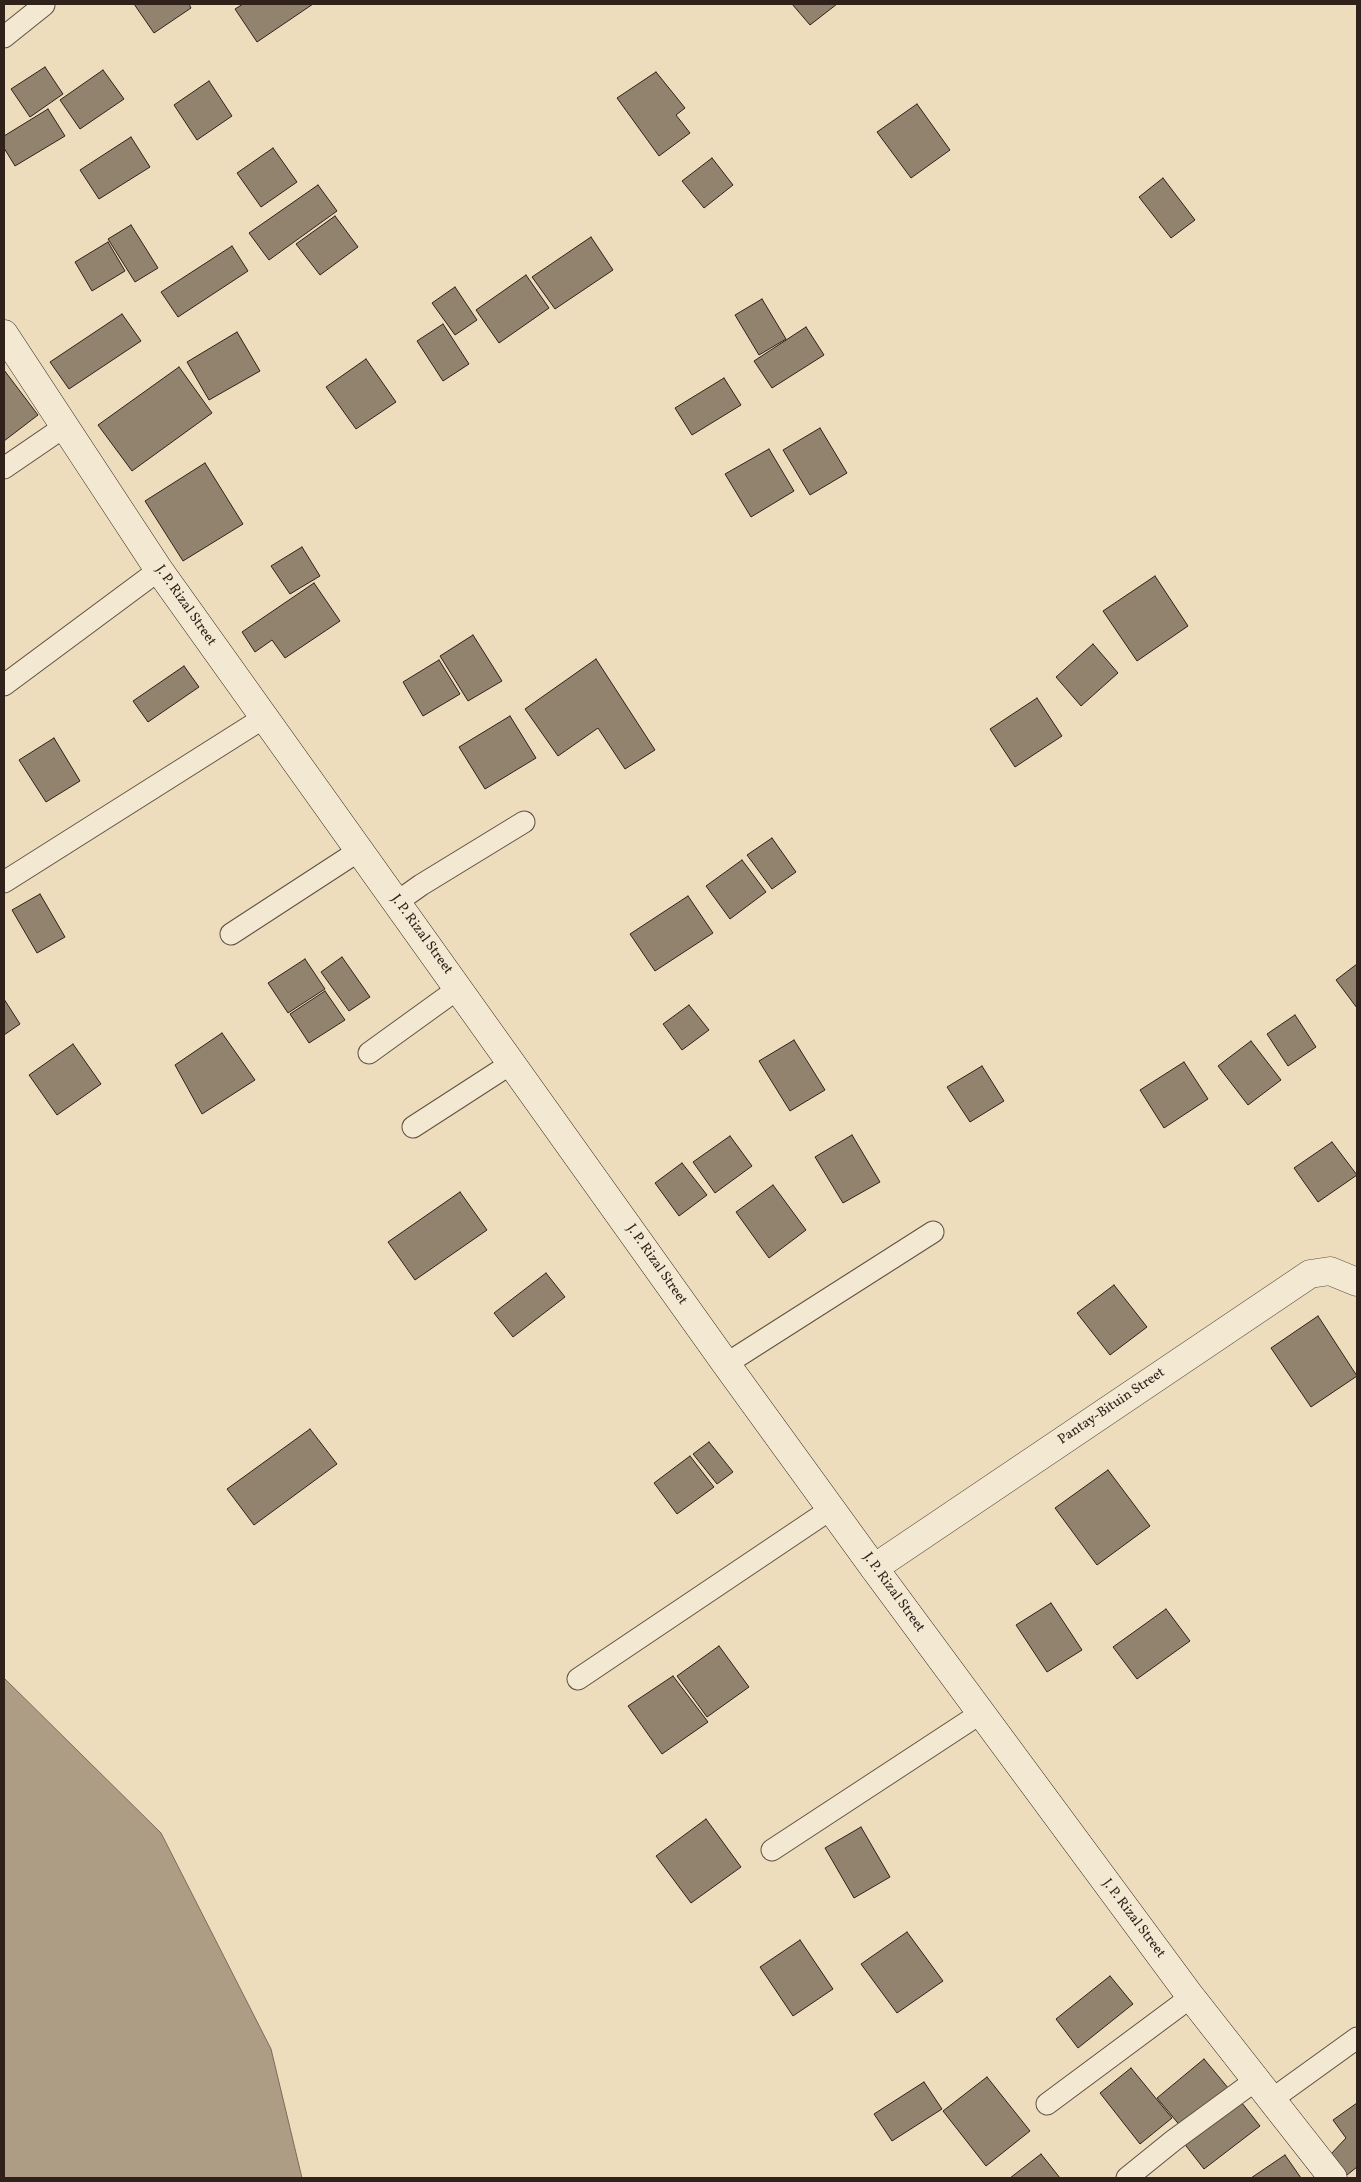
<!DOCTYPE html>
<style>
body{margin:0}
#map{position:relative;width:1361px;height:2182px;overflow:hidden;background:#edddbc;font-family:Vollkorn,serif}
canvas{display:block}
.frame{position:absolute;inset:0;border:5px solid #30211a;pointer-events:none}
</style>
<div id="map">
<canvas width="1361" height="2182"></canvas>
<div class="frame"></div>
</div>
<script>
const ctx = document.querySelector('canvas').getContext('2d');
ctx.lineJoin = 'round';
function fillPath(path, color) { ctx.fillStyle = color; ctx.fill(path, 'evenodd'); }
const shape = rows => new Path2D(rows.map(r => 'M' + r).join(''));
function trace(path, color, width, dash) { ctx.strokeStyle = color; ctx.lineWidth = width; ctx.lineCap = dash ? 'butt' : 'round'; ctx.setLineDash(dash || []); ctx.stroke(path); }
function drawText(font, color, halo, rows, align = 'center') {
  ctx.font = font + ' Vollkorn,serif'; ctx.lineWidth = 4.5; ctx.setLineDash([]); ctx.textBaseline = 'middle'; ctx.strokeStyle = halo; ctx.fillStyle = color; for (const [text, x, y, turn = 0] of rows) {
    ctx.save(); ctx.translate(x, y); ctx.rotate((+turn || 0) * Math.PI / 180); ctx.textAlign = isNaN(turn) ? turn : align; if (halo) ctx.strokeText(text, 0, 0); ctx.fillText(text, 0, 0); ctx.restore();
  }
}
const water = shape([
 [4,1678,161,1833,271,2049,302,2178,4,2178,4,1678]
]);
const building = shape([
 [134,4,189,4,191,8,154,33,134,4],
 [243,4,313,4,257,42,235,9,243,4],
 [792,4,837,4,810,25,792,4],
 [45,67,63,94,30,117,11,89,45,67],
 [103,70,124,99,80,129,60,100,103,70],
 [656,72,685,108,676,115,690,133,659,156,617,98,656,72],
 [209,81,232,116,197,140,174,105,209,81],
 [917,104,950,150,911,178,877,132,917,104],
 [48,109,65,136,15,166,4,148,4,136,48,109],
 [131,137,150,167,99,199,80,170,131,137],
 [273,148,297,182,261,207,237,173,273,148],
 [712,158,733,185,704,208,682,181,712,158],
 [1163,178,1195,220,1171,238,1139,197,1163,178],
 [318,185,337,211,269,260,249,233,318,185],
 [335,216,358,247,320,275,296,244,335,216],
 [131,225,158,268,135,282,108,239,131,225],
 [591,237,613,270,555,309,532,277,591,237],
 [108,242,125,271,92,291,75,262,108,242],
 [232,246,248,271,178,317,161,292,232,246],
 [526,275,549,308,499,343,476,310,526,275],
 [455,287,477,320,455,335,432,303,455,287],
 [762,299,786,339,759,355,735,315,762,299],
 [122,314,141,341,69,389,50,362,122,314],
 [443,324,469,364,443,381,417,341,443,324],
 [806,327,824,355,772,388,754,361,806,327],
 [237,332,260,371,209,400,187,362,237,332],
 [366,359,396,402,356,429,326,387,366,359],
 [179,367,212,413,132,471,98,425,179,367],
 [4,370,38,415,4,441,4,370],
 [724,378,741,405,692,435,675,408,724,378],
 [820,428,847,473,810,495,783,450,820,428],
 [769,449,794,491,751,517,725,474,769,449],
 [205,463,243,524,183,561,145,501,205,463],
 [302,547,320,576,290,594,271,566,302,547],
 [1155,576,1188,626,1137,661,1103,611,1155,576],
 [314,583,340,621,285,658,272,640,255,652,242,632,314,583],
 [473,635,502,681,468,701,440,656,473,635],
 [1093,644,1118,673,1081,706,1056,677,1093,644],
 [596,659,655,750,625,769,598,728,558,756,525,709,596,659],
 [439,660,460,694,423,716,403,682,439,660],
 [184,666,199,687,148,722,133,701,184,666],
 [1037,698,1062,736,1015,767,990,729,1037,698],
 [510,716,536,758,485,789,459,747,510,716],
 [54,738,80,781,46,802,19,760,54,738],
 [772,838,796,872,772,889,747,855,772,838],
 [742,860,766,892,730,919,706,886,742,860],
 [40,894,65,937,37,953,12,910,40,894],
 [688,896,713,933,655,971,630,934,688,896],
 [342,957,370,997,349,1011,321,972,342,957],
 [305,959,325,989,288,1013,268,983,305,959],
 [1357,964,1357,1008,1336,980,1357,964],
 [325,991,345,1020,309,1043,290,1014,325,991],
 [4,999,20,1024,4,1035,4,999],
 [689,1005,709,1030,682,1050,663,1024,689,1005],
 [1295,1015,1316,1047,1288,1066,1267,1034,1295,1015],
 [222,1033,255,1080,202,1114,175,1065,222,1033],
 [794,1040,825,1090,790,1111,759,1061,794,1040],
 [1251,1041,1281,1080,1248,1105,1218,1066,1251,1041],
 [73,1044,101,1084,57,1115,29,1075,73,1044],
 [1184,1062,1208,1099,1164,1128,1140,1090,1184,1062],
 [982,1066,1004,1101,970,1122,947,1087,982,1066],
 [852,1135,880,1182,843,1203,815,1157,852,1135],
 [730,1136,752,1166,715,1193,693,1162,730,1136],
 [1332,1142,1357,1175,1318,1202,1294,1168,1332,1142],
 [682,1163,707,1195,679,1216,655,1183,682,1163],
 [773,1185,806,1230,769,1258,736,1212,773,1185],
 [460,1192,487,1230,415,1280,388,1242,460,1192],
 [546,1273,565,1297,513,1337,494,1313,546,1273],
 [1114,1285,1147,1327,1110,1355,1077,1313,1114,1285],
 [1318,1316,1357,1376,1311,1407,1271,1348,1318,1316],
 [310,1429,337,1464,254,1525,227,1489,310,1429],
 [709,1442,733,1472,717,1484,693,1454,709,1442],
 [690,1456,714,1487,677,1514,654,1483,690,1456],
 [1108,1470,1150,1526,1097,1565,1055,1508,1108,1470],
 [1051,1603,1082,1650,1047,1672,1016,1625,1051,1603],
 [1166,1609,1190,1641,1137,1679,1113,1647,1166,1609],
 [719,1646,749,1687,707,1717,677,1676,719,1646],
 [673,1676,708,1722,662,1754,628,1706,673,1676],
 [706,1819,741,1867,691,1903,656,1856,706,1819],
 [861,1827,890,1877,854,1898,825,1848,861,1827],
 [907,1932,943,1981,897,2013,861,1964,907,1932],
 [800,1940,833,1989,793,2016,760,1967,800,1940],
 [1110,1976,1133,2004,1078,2048,1056,2019,1110,1976],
 [1204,2059,1229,2089,1182,2128,1157,2098,1204,2059],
 [1131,2068,1172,2118,1140,2144,1100,2093,1131,2068],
 [987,2077,1030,2131,986,2166,943,2111,987,2077],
 [924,2082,942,2109,892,2141,874,2114,924,2082],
 [1238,2098,1260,2126,1204,2169,1183,2142,1238,2098],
 [1357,2103,1357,2167,1347,2175,1330,2155,1346,2138,1333,2120,1357,2103],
 [1041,2154,1060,2178,1010,2178,1041,2154],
 [1285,2155,1301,2178,1251,2178,1285,2155]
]);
const lane = shape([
 [4,37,44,5],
 [4,468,64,427],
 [4,685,159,570],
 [4,882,265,717],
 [397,902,421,885,524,822],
 [231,934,360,850],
 [369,1053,459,988],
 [413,1127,512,1063],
 [726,1364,933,1232],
 [578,1679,831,1509],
 [772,1850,981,1713],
 [1271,2100,1357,2038],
 [1047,2104,1191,1997],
 [1127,2178,1174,2140,1256,2080]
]);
const street = shape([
 [874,1568,1310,1274,1330,1271,1357,1282]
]);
const secondary = shape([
 [4,334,159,570,726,1364,874,1568,1191,1997,1333,2178]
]);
const streetNames = [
 ["J. P. Rizal Street",185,606,55],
 ["J. P. Rizal Street",421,935,54],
 ["J. P. Rizal Street",656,1265,55],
 ["Pantay-Bituin Street",1112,1407,-34],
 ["J. P. Rizal Street",893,1593,54],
 ["J. P. Rizal Street",1133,1919,53]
];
fillPath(water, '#ad9d85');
trace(water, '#7b6b5a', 1);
fillPath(building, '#92836e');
trace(building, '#30211a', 1);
trace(lane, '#5f5042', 23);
trace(street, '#5f5042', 29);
trace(secondary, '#30211a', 29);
trace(lane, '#f3e9d3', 21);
trace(street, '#f3e9d3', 28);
trace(secondary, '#f3e9d3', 28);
drawText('14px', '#30211a', '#f3e9d3', streetNames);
</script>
